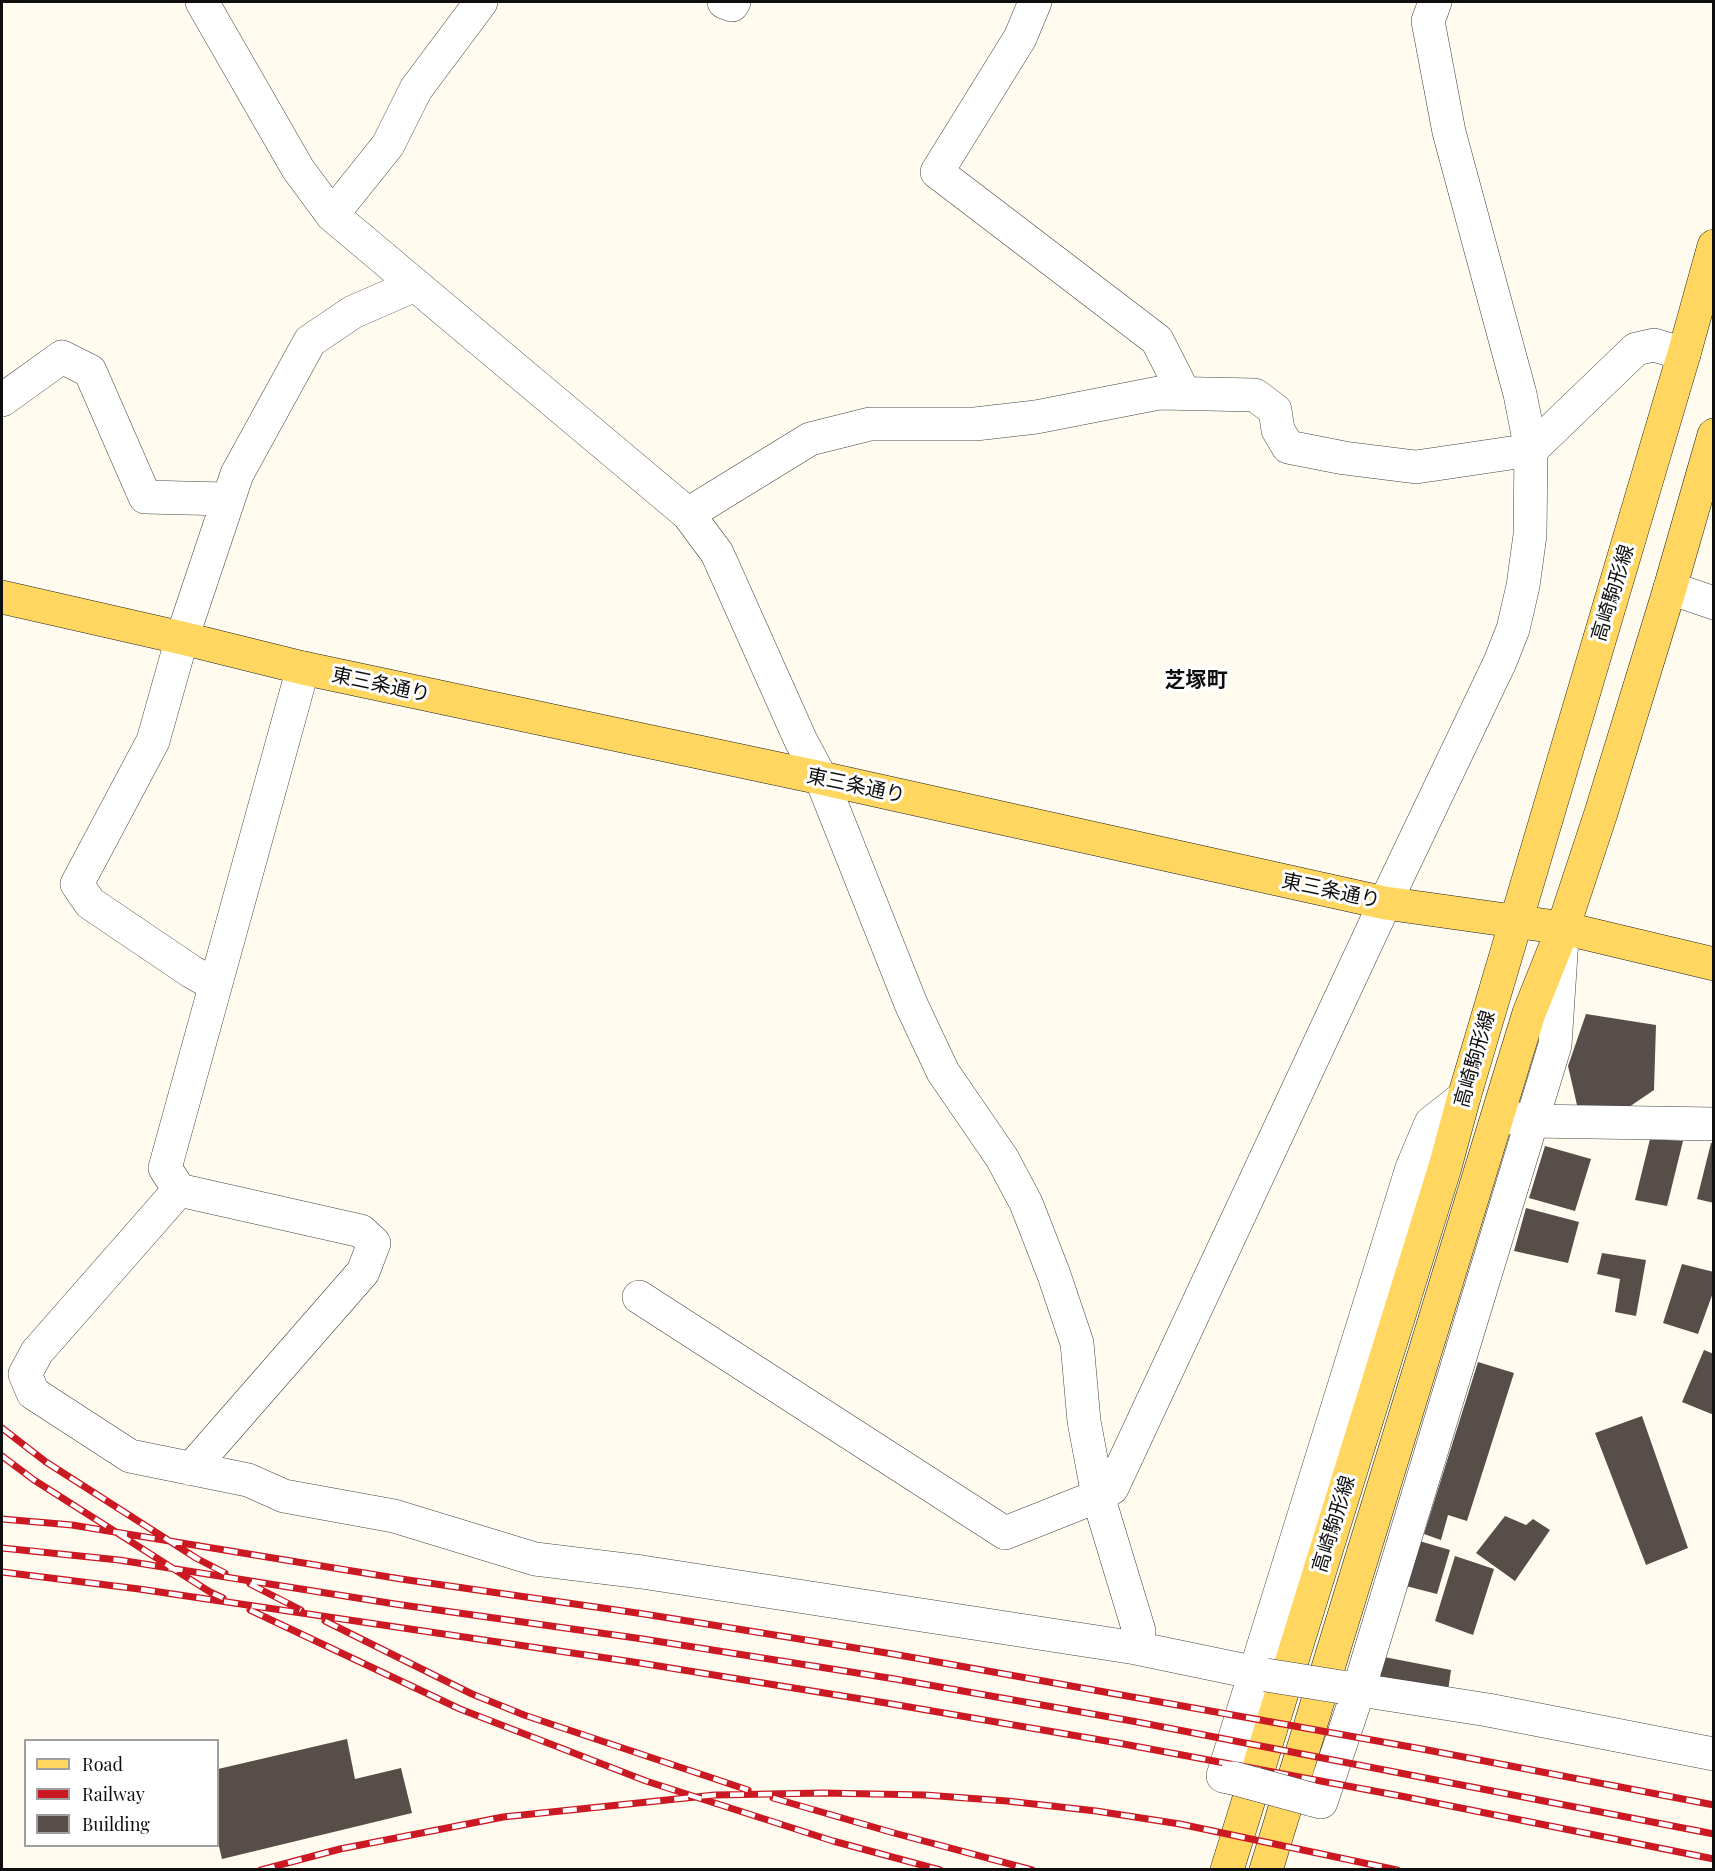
<!DOCTYPE html>
<meta charset="utf-8">
<style>
body{margin:0}
#map{position:relative;width:1715px;height:1871px;overflow:hidden;background:#fffcef;font-family:"Playfair Display",serif}
canvas{display:block}
.frame{position:absolute;inset:0;border:3px solid #0e0e0e;pointer-events:none}
.legend{position:absolute;left:24px;top:1739px;width:195px;height:108px;box-sizing:border-box;background:#fff;border:2px solid #9f9f9f;margin:0;padding:8px 10px;list-style:none;font-size:18px;color:#0e0e0e}
.legend li{display:flex;align-items:center;gap:12px;height:30px}
.legend b{width:30px;border:2px solid #9f9f9f}
</style>
<div id="map">
<canvas width="1715" height="1871"></canvas>
<div class="frame"></div>
<ul class="legend">
<li><b style="height:8px;background:#ffd65f"></b>Road</li>
<li><b style="height:8px;background:#cb1923"></b>Railway</li>
<li><b style="height:16px;background:#574e49"></b>Building</li>
</ul>
</div>
<script>
const ctx = document.querySelector('canvas').getContext('2d');
ctx.lineJoin = 'round';
function fillPath(path, color) { ctx.fillStyle = color; ctx.fill(path, 'evenodd'); }
const shape = rows => new Path2D(rows.map(r => 'M' + r).join(''));
function trace(path, color, width, dash) { ctx.strokeStyle = color; ctx.lineWidth = width; ctx.lineCap = dash ? 'butt' : 'round'; ctx.setLineDash(dash || []); ctx.stroke(path); }
function drawText(font, color, halo, rows, align = 'center') {
  ctx.font = font + ' "Playfair Display","Noto Sans JP",serif'; ctx.lineWidth = 6; ctx.setLineDash([]); ctx.textBaseline = 'middle'; ctx.strokeStyle = halo; ctx.fillStyle = color; for (const [text, x, y, turn = 0] of rows) {
    ctx.save(); ctx.translate(x, y); ctx.rotate((+turn || 0) * Math.PI / 180); ctx.textAlign = isNaN(turn) ? turn : align; if (halo) ctx.strokeText(text, 0, 0); ctx.fillText(text, 0, 0); ctx.restore();
  }
}
const building = shape([
 [1586,1014,1656,1025,1654,1090,1626,1109,1577,1105,1568,1066],
 [1650,1139,1683,1141,1667,1206,1635,1200],
 [1711,1143,1714,1143,1714,1203,1697,1199],
 [1545,1146,1591,1159,1575,1211,1529,1198],
 [1526,1208,1579,1222,1568,1263,1514,1251],
 [1602,1253,1646,1260,1636,1316,1615,1312,1620,1279,1597,1274],
 [1682,1264,1714,1272,1714,1290,1698,1334,1663,1323],
 [1704,1350,1714,1354,1714,1415,1682,1402],
 [1478,1362,1514,1373,1467,1521,1448,1515,1441,1540,1424,1534],
 [1642,1416,1688,1548,1646,1565,1595,1433],
 [1505,1516,1526,1525,1533,1519,1550,1530,1515,1581,1476,1553],
 [1416,1540,1450,1550,1437,1594,1402,1585],
 [1455,1556,1494,1569,1473,1635,1435,1621],
 [1379,1656,1451,1670,1448,1691,1374,1678],
 [347,1739,355,1779,401,1768,412,1813,222,1859,218,1842,218,1769]
]);
const minor = shape([
 [202,2,298,169,332,215,688,514,717,553,801,741,821,778,911,1004,943,1072,1002,1158,1026,1203,1054,1275,1077,1343,1084,1421,1098,1496,1139,1631,1136,1648],
 [724,2,732,5,734,2],
 [1035,2,1020,38,937,172,1157,340,1184,393],
 [332,215,388,145,416,89,481,2],
 [2,400,62,357,90,371,145,497,227,499],
 [688,514,810,439,870,424,975,424,1036,417,1159,393,1255,395,1275,410,1278,430,1288,447,1344,458,1416,467,1531,450,1636,349,1654,345,1684,354],
 [1670,588,1714,603],
 [215,985,192,972,90,903,77,884,153,741,182,638,237,474,310,341,353,312,415,285],
 [1512,1118,1531,1121,1714,1124],
 [179,1190,37,1352,25,1374,33,1393,130,1456,248,1480,284,1496,394,1516,535,1559,642,1572,1136,1648,1266,1675],
 [639,1297,1005,1533,1098,1496,1112,1488,1385,903,1500,662,1513,629,1523,586,1530,535,1531,450,1520,394,1449,132,1428,21,1435,2],
 [191,1469,363,1272,374,1243,361,1231,179,1190,165,1168,303,668],
 [1341,1687,1488,1710,1714,1754],
 [1233,1778,1223,1776,1412,1168,1431,1123,1464,1097],
 [1310,1799,1321,1802,1359,1689,1555,1045,1562,939]
]);
const major = shape([
 [2,597,182,638,303,668,821,778,1385,903,1563,928,1714,964],
 [1227,1870,1445,1167,1464,1097,1684,354,1714,246],
 [1266,1870,1529,1013,1563,928,1601,813,1670,588,1714,435]
]);
const rail = shape([
 [2,1428,46,1462,196,1558,225,1573],
 [2,1456,34,1480,210,1592,223,1598],
 [2,1519,72,1525,401,1579,644,1614,893,1654,1422,1749,1714,1805],
 [2,1548,119,1560,395,1604,643,1639,895,1679,1132,1721,1714,1834],
 [2,1572,139,1589,640,1663,886,1703,1118,1743,1406,1797,1714,1859],
 [250,1584,301,1610],
 [250,1610,460,1709,646,1781,833,1841,940,1870],
 [325,1621,472,1694,524,1715,748,1790],
 [773,1798,894,1833,1032,1870],
 [261,1870,340,1849,503,1817,715,1795,823,1793,925,1795,1007,1801,1096,1811,1180,1824,1397,1870]
]);
const minorBridge = shape([
 [1266,1675,1341,1687],
 [1233,1778,1310,1799]
]);
const streetNames = [
 ["高崎駒形線",1613,593,-73],
 ["東三条通り",381,685,12],
 ["東三条通り",856,786,12],
 ["東三条通り",1331,891,12],
 ["高崎駒形線",1475,1059,-74],
 ["高崎駒形線",1334,1524,-73]
];
const neighbourhoodNames = [
 ["芝塚町",1196,680]
];
fillPath(building, '#574e49');
trace(minor, '#414141', 34);
trace(major, '#1f1f1f', 34);
trace(minor, '#fff', 33);
trace(major, '#ffd65f', 33);
trace(rail, '#cb1923', 7);
trace(rail, '#fff', 4.5, [14]);
trace(minorBridge, '#414141', 34, []);
trace(minorBridge, '#fff', 33);
drawText('20px', '#0e0e0e', '#fff', streetNames);
drawText('bold 21px', '#0e0e0e', '#fff', neighbourhoodNames);
</script>
